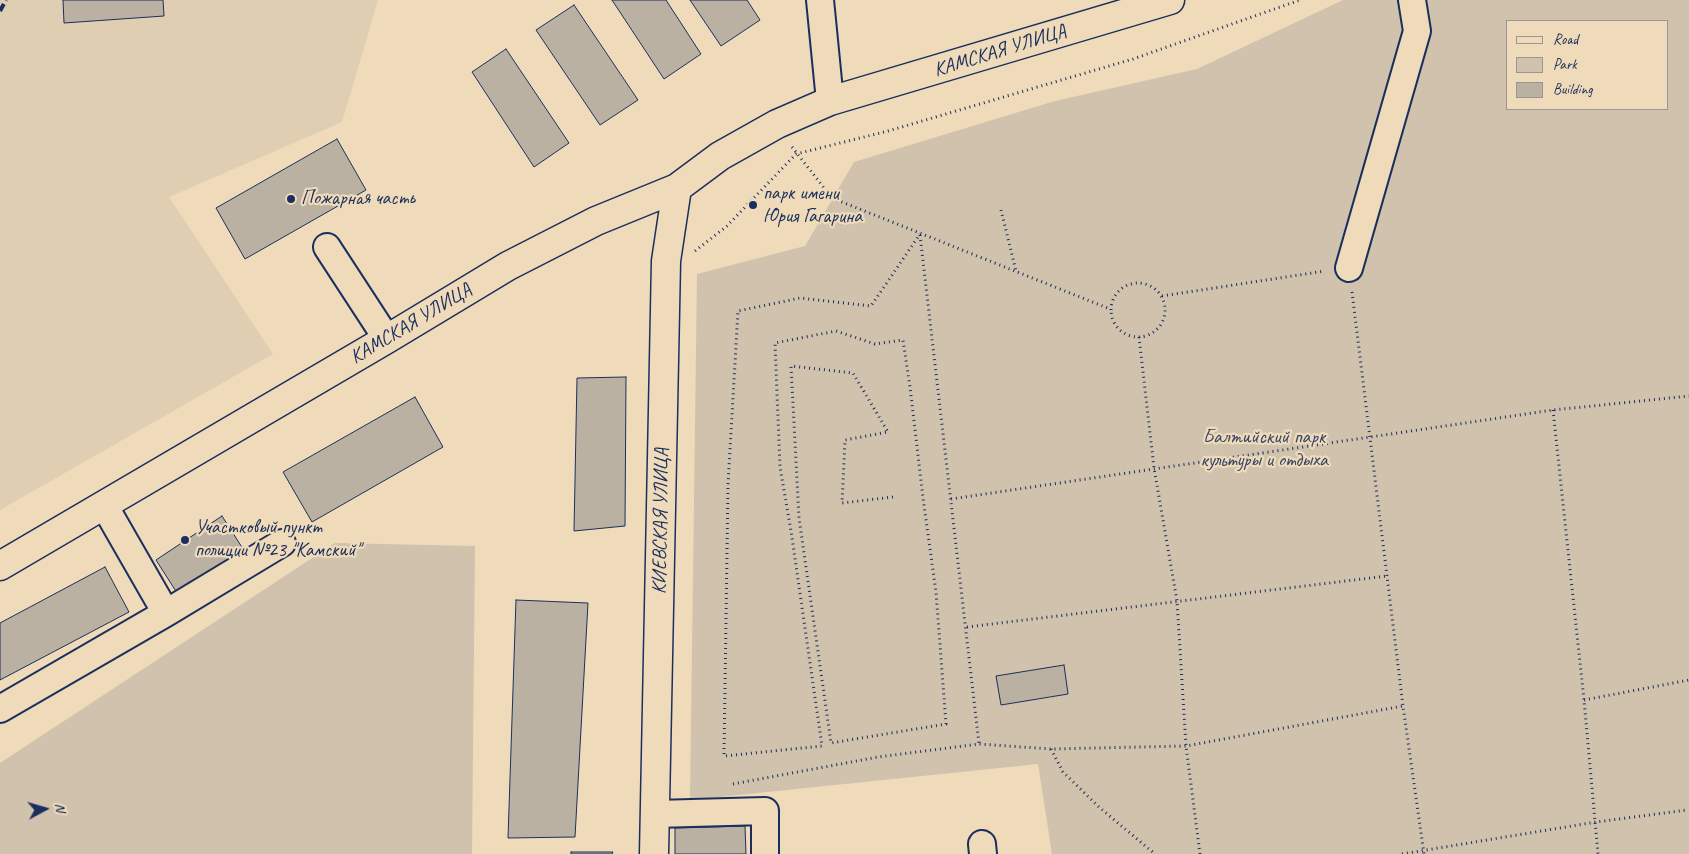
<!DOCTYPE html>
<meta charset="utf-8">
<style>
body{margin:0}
#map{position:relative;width:1689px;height:854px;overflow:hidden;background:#efdbb9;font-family:Caveat,sans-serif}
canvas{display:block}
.legend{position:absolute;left:1506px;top:20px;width:162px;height:90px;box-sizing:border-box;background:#efdbb9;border:1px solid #9a9695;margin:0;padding:6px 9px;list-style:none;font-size:15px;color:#1b2f5e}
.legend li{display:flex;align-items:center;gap:10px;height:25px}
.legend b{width:25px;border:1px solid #9a9695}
.north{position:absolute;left:20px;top:784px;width:50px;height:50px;-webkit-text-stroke:4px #efdbb9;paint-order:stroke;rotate:84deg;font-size:14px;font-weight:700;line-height:20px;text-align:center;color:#1b2f5e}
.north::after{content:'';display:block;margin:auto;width:18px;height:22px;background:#1b2f5e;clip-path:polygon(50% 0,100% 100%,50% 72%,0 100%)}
</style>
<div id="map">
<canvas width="1689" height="854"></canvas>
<ul class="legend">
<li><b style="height:6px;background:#efdbb9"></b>Road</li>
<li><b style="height:14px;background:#d0c2ac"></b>Park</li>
<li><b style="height:14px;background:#bbb1a3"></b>Building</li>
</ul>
<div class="north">N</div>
</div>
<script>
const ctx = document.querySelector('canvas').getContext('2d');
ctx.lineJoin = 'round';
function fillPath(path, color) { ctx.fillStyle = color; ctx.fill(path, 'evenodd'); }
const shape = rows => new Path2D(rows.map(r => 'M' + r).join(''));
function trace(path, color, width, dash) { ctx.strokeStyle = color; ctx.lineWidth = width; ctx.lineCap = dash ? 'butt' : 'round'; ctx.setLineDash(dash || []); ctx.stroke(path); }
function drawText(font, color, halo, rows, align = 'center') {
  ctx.font = font + ' Caveat,sans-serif'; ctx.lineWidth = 4.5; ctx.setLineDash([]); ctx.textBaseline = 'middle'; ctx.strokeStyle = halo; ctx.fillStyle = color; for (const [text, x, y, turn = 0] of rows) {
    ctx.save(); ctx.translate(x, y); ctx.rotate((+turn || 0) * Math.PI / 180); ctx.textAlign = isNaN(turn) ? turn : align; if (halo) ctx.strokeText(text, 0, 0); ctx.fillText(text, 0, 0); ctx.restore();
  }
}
const built = shape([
 [0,0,378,0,342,122,169,197,273,354,0,510]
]);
const green = shape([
 [1343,0,1689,0,1689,854,1052,854,1038,764,690,800,697,274,805,246,854,162,1055,101,1197,69],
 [1508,21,1668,21,1668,109,1508,109],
 [335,543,475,546,472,854,0,854,0,763]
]);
const building = shape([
 [63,0,163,0,164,16,64,23,63,0],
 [612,0,666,0,701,54,664,79,612,0],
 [690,0,747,0,760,20,721,46,690,0],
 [574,5,638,100,600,125,536,30,574,5],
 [506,49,569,143,534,167,472,72,506,49],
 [337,139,366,190,245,259,216,208,337,139],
 [626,377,625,526,574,531,577,378,626,377],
 [415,397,443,447,312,522,283,472,415,397],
 [222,516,245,552,179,596,156,560,222,516],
 [105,567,129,612,0,680,0,623,105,567],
 [516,600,588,603,575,837,508,838,516,600],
 [1064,665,1068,694,1001,705,996,676,1064,665],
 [745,826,746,854,675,854,675,828,745,826],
 [571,852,613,852,612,854,571,854,571,852]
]);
const path = shape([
 [792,147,832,198,1110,309],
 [1001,210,1016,271],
 [920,235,979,744],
 [695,251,727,226,796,154,888,131,1133,59,1300,0],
 '1111 310a27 27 0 1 1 54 0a27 27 0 1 1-54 0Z',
 [1352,292,1403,706,1424,854],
 [1162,296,1325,271],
 [1139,337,1154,468,1177,601,1186,746,1200,854],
 [1553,410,1584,700,1598,854],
 [893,497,842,503,845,440,888,432,853,373,791,366,799,518,831,743,946,724,936,592,923,498,910,387,903,340,875,344,836,331,775,343,780,467,791,531,822,746,724,756,728,484,738,311,800,298,871,306,920,234],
 [951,499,1553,410,1689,396],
 [967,627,1387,576],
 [1584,700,1689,680],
 [1051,749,1063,772,1100,808,1155,854],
 [733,784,878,757,979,744,1051,749,1186,746,1403,706],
 [1402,854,1596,822,1687,810]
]);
const minor = shape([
 [820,0,830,101],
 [327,247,387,339],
 [1349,268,1417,31,1412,0],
 [104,505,166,613],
 [0,709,166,613,282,543],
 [655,814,765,811,765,854],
 [982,844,983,854]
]);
const major = shape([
 [0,566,387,339,508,266,596,221,677,188,720,156,777,124,830,101,1170,0],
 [654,854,666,261,677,188]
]);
const rail = shape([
 [0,11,6,0]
]);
const markers = [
 [291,199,5,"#1b2f5e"],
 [753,205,5,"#1b2f5e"],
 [185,540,5,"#1b2f5e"]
];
const streetNames = [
 ["КАМСКАЯ УЛИЦА",1000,51,-17],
 ["КАМСКАЯ УЛИЦА",411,324,-31],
 ["КИЕВСКАЯ УЛИЦА",661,521,-89]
];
const poiNames = [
 ["парк имени",763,194],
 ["Юрия Гагарина",763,217],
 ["Пожарная часть",301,199],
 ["Участковый пункт",195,528],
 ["полиции №23 \"Камский\"",195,551]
];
const parkNames = [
 ["Балтийский парк",1264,438],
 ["культуры и отдыха",1264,461]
];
fillPath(built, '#dfceb2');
fillPath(green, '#d0c2ac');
fillPath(building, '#bbb1a3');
trace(building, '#1b2f5e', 1);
trace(minor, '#1b2f5e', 30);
trace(major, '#1b2f5e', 31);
trace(path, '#1b2f5e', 3, [1, 4]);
trace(minor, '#efdbb9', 26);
trace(major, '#efdbb9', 28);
trace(rail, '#1b2f5e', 4, [8, 4]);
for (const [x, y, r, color] of markers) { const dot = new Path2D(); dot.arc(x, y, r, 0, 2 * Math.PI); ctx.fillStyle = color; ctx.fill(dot); trace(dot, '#efdbb9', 2); }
drawText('20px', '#1b2f5e', '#efdbb9', streetNames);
drawText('20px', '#1b2f5e', '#efdbb9', poiNames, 'left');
drawText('20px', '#36456a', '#efdbb9', parkNames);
</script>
